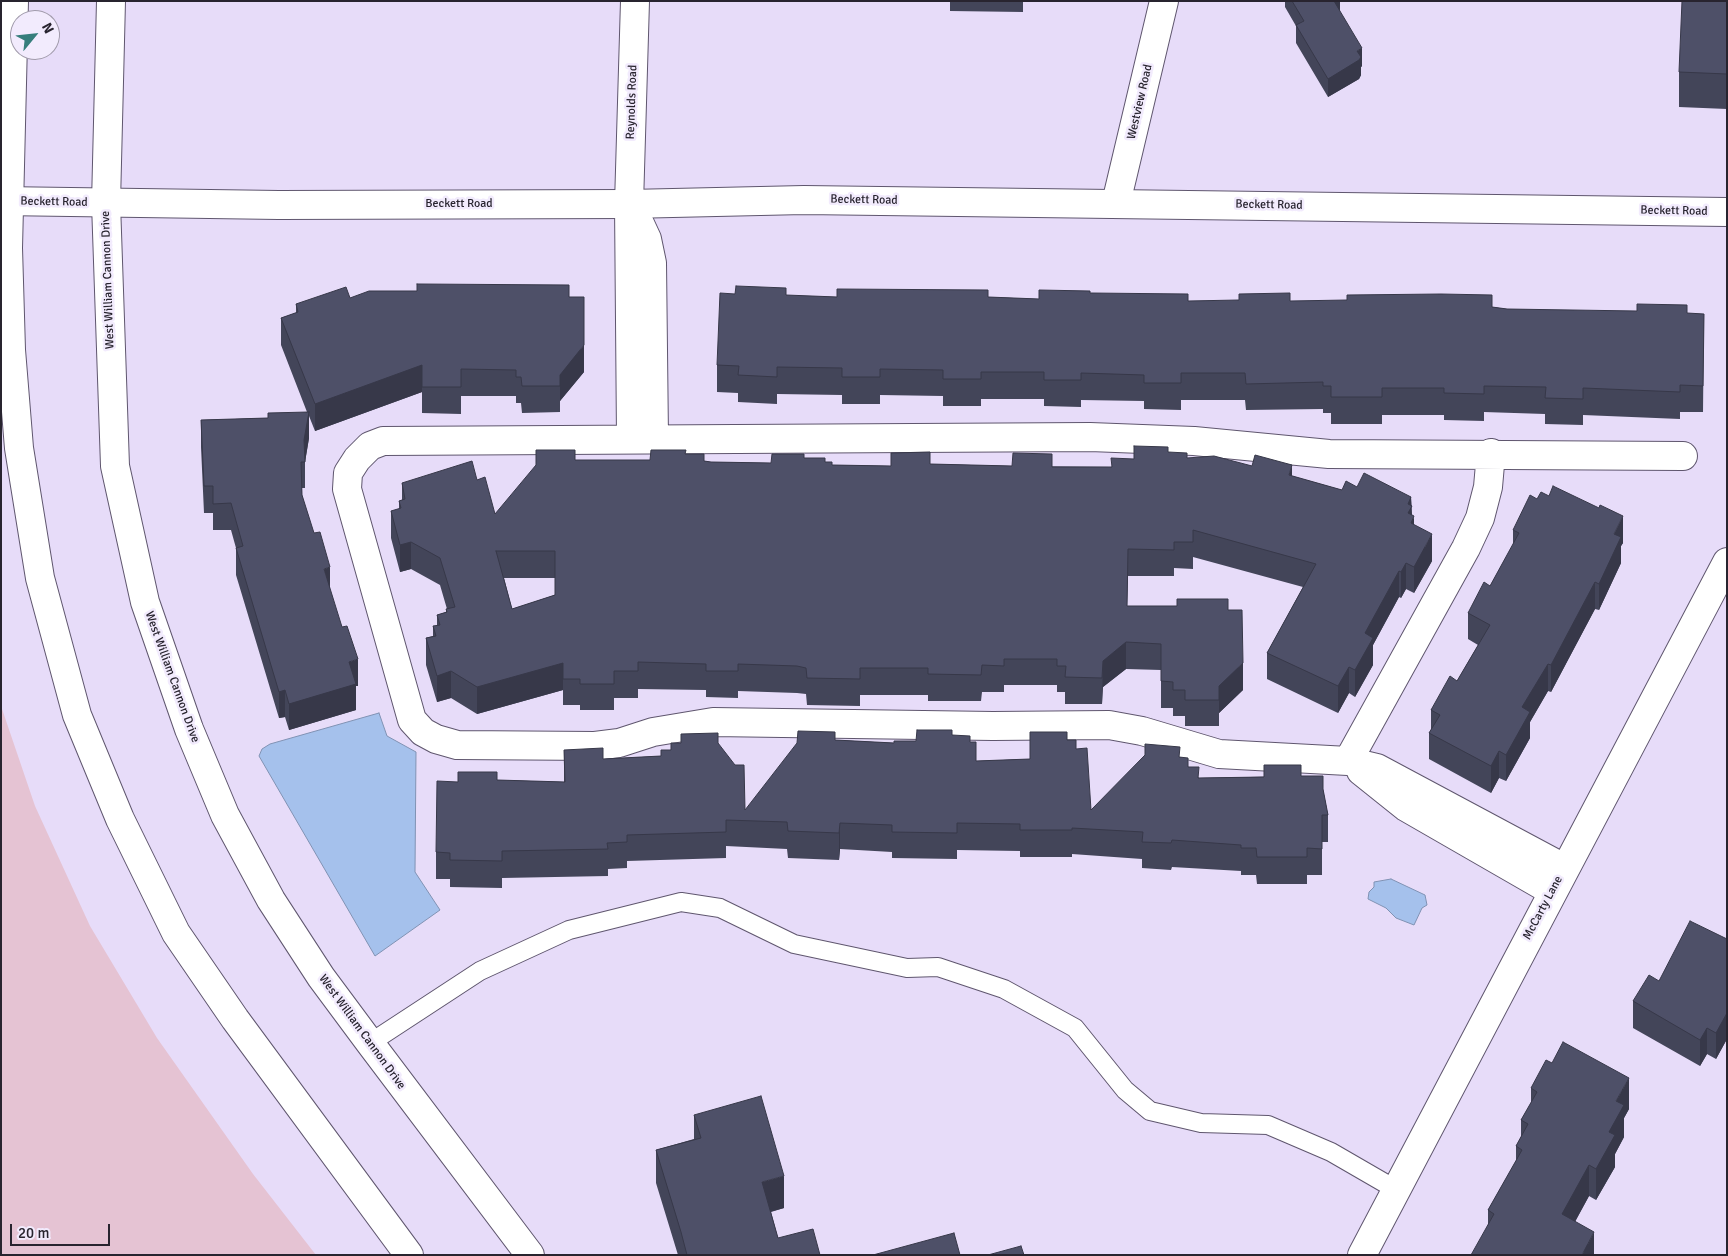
<!DOCTYPE html>
<style>
body{margin:0}
#map{position:relative;width:1728px;height:1256px;overflow:hidden;background:#e7dcf9;font-family:Signika,sans-serif}
canvas{display:block}
.frame{position:absolute;inset:0;border:2px solid #28242f;pointer-events:none}
.north{position:absolute;left:10px;top:10px;width:50px;height:50px;box-sizing:border-box;background:#f2ebfd;border:1px solid #a19bab;border-radius:50%;rotate:62deg;font-size:14px;font-weight:700;line-height:20px;text-align:center;color:#28242f}
.north::after{content:'';display:block;margin:auto;width:18px;height:22px;background:#367e7c;clip-path:polygon(50% 0,100% 100%,50% 72%,0 100%)}
.scale{position:absolute;left:10px;top:1224px;width:100px;height:22px;box-sizing:border-box;border:2px solid #28242f;border-top:0;padding-left:6px;font-size:15px;line-height:18px;white-space:nowrap;color:#28242f;-webkit-text-stroke:4px #f2ebfd;paint-order:stroke}
</style>
<div id="map">
<canvas width="1728" height="1256"></canvas>
<div class="frame"></div>
<div class="north">N</div>
<div class="scale">20 m</div>
</div>
<script>
const ctx = document.querySelector('canvas').getContext('2d');
ctx.lineJoin = 'round';
function fillPath(path, color) { ctx.fillStyle = color; ctx.fill(path, 'evenodd'); }
const shape = rows => new Path2D(rows.map(r => 'M' + r).join(''));
function trace(path, color, width, dash) { ctx.strokeStyle = color; ctx.lineWidth = width; ctx.lineCap = dash ? 'butt' : 'round'; ctx.setLineDash(dash || []); ctx.stroke(path); }
function drawText(font, color, halo, rows, align = 'center') {
  ctx.font = font + ' Signika,sans-serif'; ctx.lineWidth = 5; ctx.setLineDash([]); ctx.textBaseline = 'middle'; ctx.strokeStyle = halo; ctx.fillStyle = color; for (const [text, x, y, turn = 0] of rows) {
    ctx.save(); ctx.translate(x, y); ctx.rotate((+turn || 0) * Math.PI / 180); ctx.textAlign = isNaN(turn) ? turn : align; if (halo) ctx.strokeText(text, 0, 0); ctx.fillText(text, 0, 0); ctx.restore();
  }
}
const green = shape([
 [1,706,35,806,90,926,157,1038,253,1174,316,1255,1,1255]
]);
const water = shape([
 [379,713,387,736,416,752,415,872,440,910,375,956,259,756,262,749,270,744,379,713],
 [1391,879,1425,895,1427,905,1422,908,1414,925,1396,918,1386,908,1368,899,1369,892,1374,887,1374,882,1391,879]
]);
const service = shape([
 [370,1043,480,971,569,930,681,902,720,908,794,944,907,968,938,967,1004,989,1075,1028,1125,1090,1150,1111,1201,1123,1268,1125,1331,1152,1395,1189]
]);
const minor = shape([
 [1116,203,1164,1],
 [634,211,647,239,652,263,654,438],
 [631,438,629,204,635,1],
 [1348,761,1466,548,1480,518,1488,487,1491,453],
 [1361,771,1406,807,1552,891],
 [1564,868,1377,768,1348,761,1219,754,1142,731,1109,725,993,726,713,722,653,732,619,743,595,746,457,745,436,739,423,732,412,720,347,489,348,473,357,459,370,446,383,441,1090,437,1194,441,1329,454,1683,456]
]);
const tertiary = shape([
 [1,201,279,205,629,204,804,200,1727,212],
 [1362,1255,1727,562]
]);
const secondary = shape([
 [14,1,8,248,11,350,19,448,40,578,77,715,120,819,176,933,235,1019,409,1255],
 [111,1,106,203,115,466,145,602,189,729,225,815,271,900,321,977,370,1043,530,1255]
]);
const wall = shape([
 [950,1,1023,1,1023,12,950,11],
 [1285,1,1340,1,1340,12,1362,66,1361,67,1361,75,1359,79,1328,97,1296,43,1296,26,1285,7],
 [1727,1,1727,109,1679,107,1679,72],
 [417,291,569,297,584,372,560,401,560,412,522,413,521,403,516,403,516,396,461,396,461,414,422,413,422,392,315,431,309,416,309,438,305,462,305,488,302,488,302,495,358,686,356,686,356,710,289,730,285,717,279,718,236,575,236,548,231,530,213,530,213,513,204,513,201,447,201,420,268,418,307,412,281,345,281,318,296,313,296,304,350,298],
 [1090,293,1188,301,1290,301,1492,307,1507,309,1704,314,1703,412,1680,412,1680,419,1583,415,1583,425,1545,424,1545,414,1484,412,1484,421,1444,420,1444,415,1382,415,1382,424,1331,424,1331,413,1323,413,1323,409,1246,410,1245,400,1181,400,1181,410,1144,409,1144,401,1081,400,1081,407,1044,406,1044,399,981,399,981,406,943,406,943,396,880,395,880,404,842,404,842,395,777,394,777,404,738,402,738,393,717,392,717,365,735,294,837,297,988,297,1039,299],
 [1168,452,1187,458,1252,466,1292,476,1342,490,1357,487,1411,497,1412,514,1414,525,1432,561,1414,593,1406,589,1401,598,1399,597,1373,645,1373,665,1355,697,1349,693,1338,713,1267,679,1267,653,1303,587,1193,557,1193,569,1174,568,1174,576,1128,576,1127,606,1228,610,1243,690,1219,713,1219,726,1185,726,1185,716,1173,716,1173,708,1161,708,1161,670,1126,669,1103,687,1102,704,1065,704,1065,692,1057,692,1057,685,1004,685,1004,692,982,692,981,701,928,701,928,695,860,695,860,706,807,705,806,694,797,693,738,691,738,698,706,697,706,690,638,689,638,698,614,698,614,710,580,710,580,705,563,705,563,690,477,714,451,698,437,702,426,665,426,638,433,636,433,626,437,626,437,615,446,612,446,609,447,609,440,585,411,569,400,572,391,538,391,511,399,509,399,501,402,500,402,483,477,480,495,514,575,460,650,460,686,454,704,461,711,462,771,463,804,458,825,462,832,465,891,466,930,464,1012,466,1111,467,1134,459],
 [504,578,555,578,555,595,512,609],
 [1513,530,1623,543,1621,546,1621,563,1599,610,1595,609,1551,692,1548,691,1530,722,1530,738,1506,781,1499,778,1491,793,1429,759,1429,733,1431,730,1431,710,1457,681,1478,645,1468,639,1468,613,1490,586,1513,545],
 [681,734,718,743,745,810,835,740,894,743,916,741,952,735,970,742,976,761,1030,759,1067,740,1076,749,1091,810,1180,758,1199,778,1301,776,1323,789,1328,815,1328,842,1322,842,1322,875,1307,875,1307,884,1257,884,1256,875,1241,875,1241,871,1172,867,1171,870,1142,868,1142,859,1072,854,1072,857,1020,857,1020,851,957,850,957,859,892,858,892,852,840,849,839,860,788,858,787,849,726,846,726,858,627,861,627,868,608,869,608,876,502,878,502,888,450,887,450,879,436,879,436,852,458,782,497,780,564,782,564,750,603,759,661,756,681,743],
 [1727,939,1727,1039,1716,1059,1707,1054,1700,1066,1633,1028,1633,1001,1659,981],
 [1531,1088,1629,1109,1624,1118,1624,1137,1615,1154,1615,1167,1596,1200,1589,1196,1575,1222,1594,1255,1488,1225,1488,1210,1516,1161,1516,1146,1521,1137,1521,1120,1531,1103],
 [694,1115,784,1208,771,1212,778,1238,820,1255,678,1255,656,1183,656,1150,694,1139]
]);
const shadedWall = shape([
 [1334,1,1340,1,1340,15],
 [1362,48,1362,66,1361,67,1361,75,1359,79,1328,97,1328,79,1357,51],
 [584,345,584,372,560,401,560,375],
 [422,365,422,392,315,431,315,404],
 [309,412,309,438,305,462,304,440],
 [1292,465,1292,492,1289,475],
 [1411,497,1412,522,1414,516,1414,542,1408,539,1408,504],
 [1623,516,1623,543,1621,546,1621,563,1599,610,1599,584,1614,534],
 [1432,534,1432,561,1414,593,1414,567],
 [411,542,411,569,400,572,400,545],
 [1406,563,1406,589,1401,598,1401,572],
 [330,567,330,594,324,569],
 [1399,571,1399,597,1373,645,1373,665,1355,697,1355,670,1365,633],
 [1595,582,1595,609,1551,692,1551,665],
 [1126,642,1126,669,1103,687,1102,704,1103,661],
 [358,659,358,686,356,686,356,710,289,730,289,704,349,662],
 [563,663,563,690,477,714,477,687],
 [1243,663,1243,690,1219,713,1219,726,1219,686],
 [1548,664,1548,691,1530,722,1530,738,1506,781,1506,755,1522,707],
 [1349,667,1349,693,1338,713,1338,686],
 [451,671,451,698,437,702,437,676],
 [285,690,285,717,279,718,279,692],
 [1499,751,1499,778,1491,793,1491,766],
 [840,823,840,849,839,860,839,833],
 [1727,1013,1727,1039,1716,1059,1716,1033],
 [1707,1028,1707,1054,1700,1066,1700,1040],
 [1629,1078,1629,1109,1624,1118,1624,1137,1615,1154,1615,1167,1596,1200,1596,1169,1609,1132,1616,1101],
 [1589,1165,1589,1196,1562,1245,1562,1214],
 [784,1176,784,1208,762,1214,762,1182],
 [1594,1232,1594,1255,1582,1255]
]);
const building = shape([
 [1292,1,1334,1,1362,48,1357,51,1361,57,1359,60,1328,79,1296,25,1304,21,1292,1],
 [1682,1,1727,1,1727,74,1679,72,1682,1],
 [417,284,569,285,569,297,584,297,584,345,560,375,560,386,522,386,521,377,516,377,516,370,461,369,461,387,422,387,422,365,315,404,281,318,298,312,296,304,346,287,350,298,369,291,417,291,417,284],
 [736,286,786,288,786,295,837,297,837,289,988,290,988,297,1039,299,1039,290,1090,291,1090,293,1188,294,1188,301,1239,300,1239,294,1290,293,1290,301,1347,300,1347,295,1441,294,1492,295,1492,307,1507,309,1637,311,1637,304,1687,305,1687,313,1704,314,1703,386,1680,385,1680,392,1583,388,1583,399,1545,398,1546,387,1484,386,1484,394,1444,393,1444,388,1382,388,1382,397,1331,397,1331,386,1323,386,1323,382,1246,384,1245,373,1181,373,1181,383,1144,383,1144,375,1081,373,1081,380,1044,380,1044,372,981,372,981,379,943,379,943,370,880,369,880,377,842,377,842,368,777,367,777,377,738,375,739,366,717,365,720,293,735,294,736,286],
 [309,412,304,440,305,462,301,462,302,495,314,533,320,532,330,567,324,569,342,627,347,626,358,659,349,662,356,684,289,704,285,690,279,692,236,548,243,546,231,503,213,504,213,486,204,486,201,420,268,418,268,413,309,412],
 [1134,446,1168,447,1168,452,1187,453,1187,458,1214,456,1252,466,1255,455,1292,465,1289,475,1342,490,1346,481,1357,487,1364,473,1411,497,1408,504,1412,506,1408,513,1414,516,1411,523,1432,534,1414,567,1406,563,1401,572,1399,571,1365,633,1373,638,1355,670,1349,667,1338,686,1267,653,1316,564,1193,530,1193,542,1174,542,1174,550,1128,549,1127,606,1177,606,1177,599,1228,599,1228,610,1242,610,1243,663,1219,686,1219,700,1185,700,1185,690,1173,690,1173,682,1161,681,1161,644,1126,642,1103,661,1102,678,1065,677,1066,666,1057,666,1057,659,1004,659,1004,666,982,665,981,675,928,674,928,668,860,668,860,679,807,678,806,668,797,666,738,664,738,671,706,671,706,664,638,662,638,671,614,671,614,684,580,684,580,679,563,679,563,663,477,687,451,671,437,676,426,638,436,636,433,626,440,625,437,615,447,612,446,609,455,607,440,558,411,542,400,545,391,511,401,508,399,501,405,499,402,483,472,461,477,480,485,477,495,514,536,465,536,450,575,450,575,460,650,460,651,450,686,450,685,454,704,454,704,461,711,462,771,463,772,454,804,454,804,458,825,458,825,462,832,462,832,465,891,466,891,453,930,452,930,464,1012,466,1013,453,1052,454,1052,467,1112,467,1111,458,1134,459,1134,446],
 [496,551,555,551,555,595,512,609,496,551],
 [1553,486,1599,508,1600,505,1623,516,1614,534,1621,537,1599,584,1595,582,1551,665,1548,664,1522,707,1530,712,1506,755,1499,751,1491,766,1429,733,1440,715,1431,710,1450,676,1457,681,1490,625,1468,613,1484,582,1490,586,1519,533,1513,530,1530,495,1537,499,1541,492,1549,496,1553,486],
 [917,730,952,730,952,735,970,736,970,742,976,742,976,761,1030,759,1030,732,1067,732,1067,740,1076,740,1076,749,1087,748,1091,810,1145,755,1145,744,1180,747,1179,757,1188,758,1188,767,1199,767,1198,778,1264,777,1264,765,1301,765,1301,776,1323,776,1323,789,1328,815,1322,815,1322,849,1307,848,1307,857,1257,857,1256,848,1241,848,1241,845,1172,840,1171,843,1142,842,1143,832,1072,828,1072,830,1020,830,1020,824,957,823,957,833,892,832,892,825,840,823,839,833,788,831,787,822,726,820,726,832,627,835,627,842,607,843,608,849,502,851,502,861,450,860,450,853,436,852,437,781,458,782,458,772,497,772,497,780,565,782,564,750,603,748,603,759,661,756,661,750,671,750,671,743,681,743,681,734,718,733,718,743,735,765,744,765,745,810,797,743,798,731,835,732,835,740,894,743,894,741,916,741,917,730],
 [1690,921,1727,939,1727,1013,1716,1033,1707,1028,1700,1040,1633,1001,1649,975,1659,981,1690,921],
 [1563,1042,1629,1078,1616,1101,1624,1105,1609,1132,1615,1135,1596,1169,1589,1165,1562,1214,1594,1232,1582,1255,1471,1255,1494,1214,1488,1210,1522,1150,1516,1146,1528,1124,1521,1120,1537,1092,1531,1088,1546,1060,1552,1063,1563,1042],
 [761,1096,784,1176,762,1182,778,1238,813,1229,820,1255,687,1255,681,1232,656,1150,701,1138,694,1115,761,1096],
 [954,1233,960,1255,873,1255,954,1233],
 [1021,1246,1024,1255,988,1255,1021,1246]
]);
const streetNames = [
 ["Reynolds Road",632,102,-88],
 ["Westview Road",1140,102,-77],
 ["Beckett Road",864,200,1],
 ["Beckett Road",54,202,1],
 ["Beckett Road",459,204],
 ["Beckett Road",1269,205,1],
 ["Beckett Road",1674,211,1],
 ["West William Cannon Drive",108,280,-92],
 ["West William Cannon Drive",172,677,70],
 ["McCarty Lane",1543,908,-62],
 ["West William Cannon Drive",362,1032,54]
];
fillPath(green, '#e5c3d3');
fillPath(water, '#a5c1ec');
trace(water, '#8092b3', 1);
trace(service, '#5f566e', 20);
trace(minor, '#5f566e', 30);
trace(tertiary, '#5f566e', 30);
trace(secondary, '#5f566e', 30);
trace(service, '#fff', 18);
trace(minor, '#fff', 28);
trace(tertiary, '#fff', 28);
trace(secondary, '#fff', 28);
fillPath(wall, '#434559');
fillPath(shadedWall, '#373849');
fillPath(building, '#4e5068');
trace(building, '#373849', 1);
drawText('12px', '#28242f', '#f2ebfd', streetNames);
</script>
